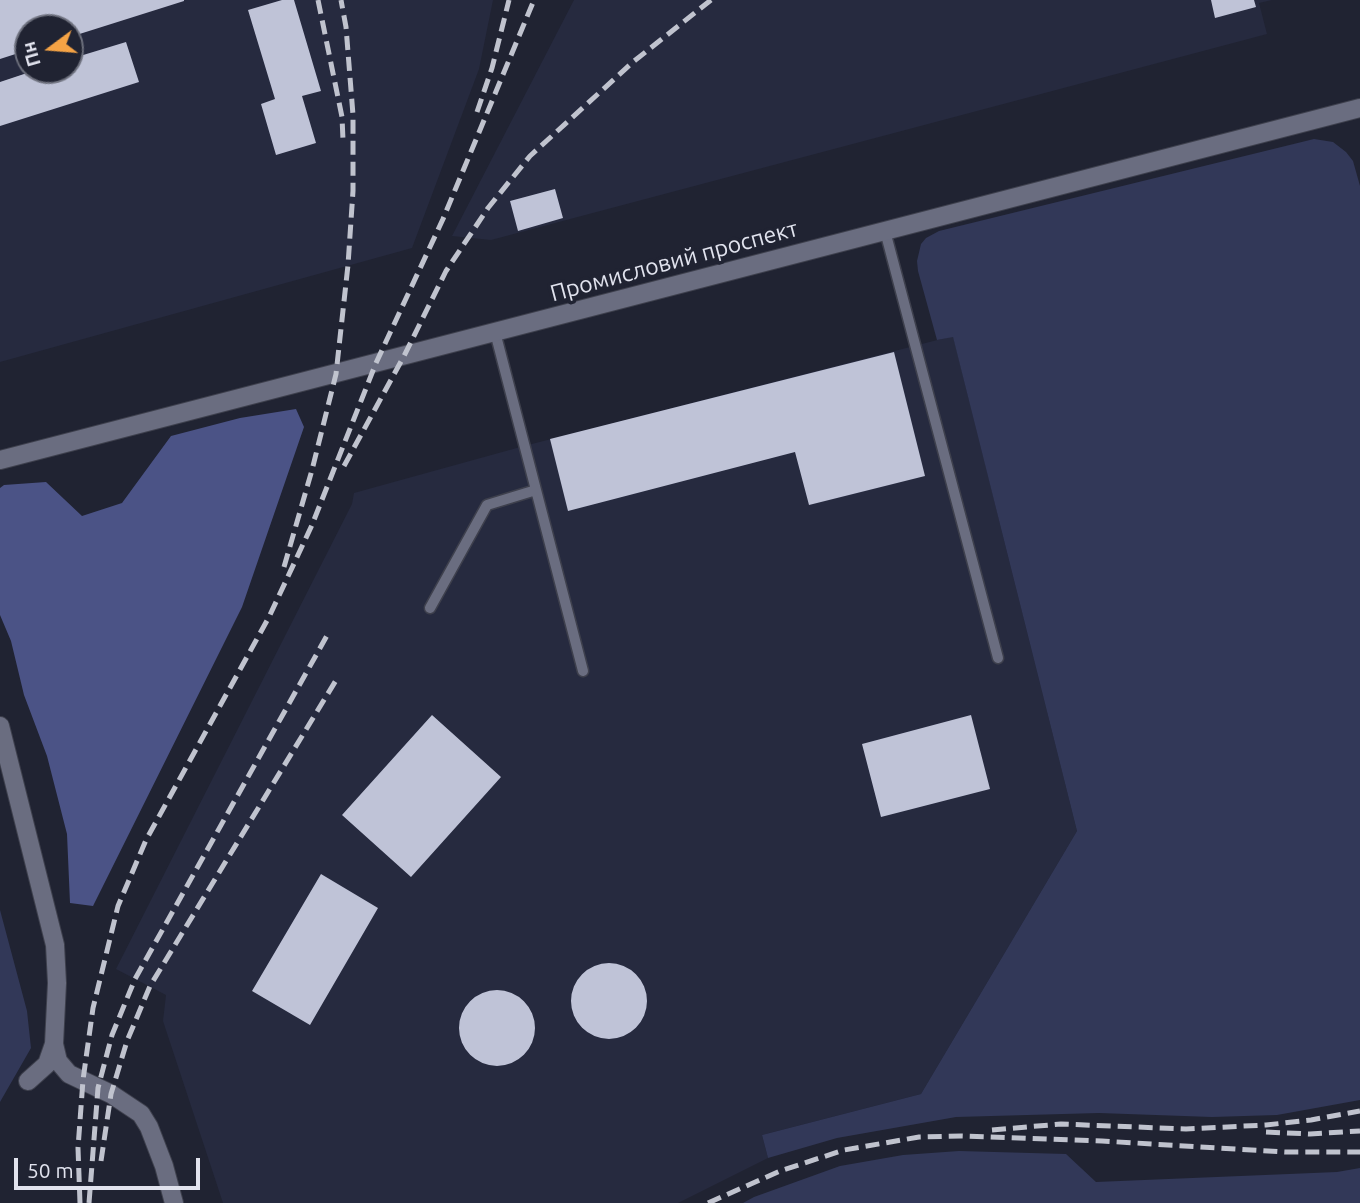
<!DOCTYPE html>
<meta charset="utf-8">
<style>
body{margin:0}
#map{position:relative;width:1360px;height:1203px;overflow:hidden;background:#202332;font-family:Ubuntu,sans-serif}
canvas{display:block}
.north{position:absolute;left:14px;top:14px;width:70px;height:70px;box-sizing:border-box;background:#202332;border:2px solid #6d707d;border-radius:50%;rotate:254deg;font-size:19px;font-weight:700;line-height:28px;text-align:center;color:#e1e3ee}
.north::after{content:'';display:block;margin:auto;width:24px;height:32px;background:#f5a345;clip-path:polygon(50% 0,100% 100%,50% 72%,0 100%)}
.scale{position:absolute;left:14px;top:1158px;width:186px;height:32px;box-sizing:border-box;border:4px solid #e1e3ee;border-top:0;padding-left:9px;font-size:21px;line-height:24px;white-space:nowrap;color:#e1e3ee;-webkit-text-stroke:5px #202332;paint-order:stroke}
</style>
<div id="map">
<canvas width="1360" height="1203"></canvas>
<div class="north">Пн</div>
<div class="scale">50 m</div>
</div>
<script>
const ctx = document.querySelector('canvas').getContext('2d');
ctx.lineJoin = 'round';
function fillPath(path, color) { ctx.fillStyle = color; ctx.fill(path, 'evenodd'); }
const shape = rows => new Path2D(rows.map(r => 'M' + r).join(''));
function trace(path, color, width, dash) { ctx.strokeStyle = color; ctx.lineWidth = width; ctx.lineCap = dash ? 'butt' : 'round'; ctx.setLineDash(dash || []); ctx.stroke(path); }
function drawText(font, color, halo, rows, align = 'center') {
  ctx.font = font + ' Ubuntu,sans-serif'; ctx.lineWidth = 7; ctx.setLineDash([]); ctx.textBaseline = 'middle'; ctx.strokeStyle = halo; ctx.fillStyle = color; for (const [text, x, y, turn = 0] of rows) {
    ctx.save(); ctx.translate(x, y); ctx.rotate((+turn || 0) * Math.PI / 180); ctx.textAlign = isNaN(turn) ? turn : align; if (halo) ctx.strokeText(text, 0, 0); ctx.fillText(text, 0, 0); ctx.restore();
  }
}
const built = shape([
 [0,0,493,0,479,69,412,248,0,362],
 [28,28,70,28,70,70,28,70],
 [574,0,1272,0,1259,3,1267,34,491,240,452,236],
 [953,336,1077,831,921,1094,762,1135,768,1158,678,1203,223,1203,163,1021,166,995,116,969,352,504,354,493,524,446]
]);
const green = shape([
 [1314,139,1333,142,1346,152,1353,161,1360,186,1360,1100,1277,1115,1212,1117,1099,1113,956,1117,837,1138,768,1158,762,1135,921,1094,1077,831,953,337,937,340,918,271,917,261,921,244,926,238,939,231],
 [0,910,27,1011,31,1048,0,1102],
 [959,1151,1066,1154,1096,1182,1337,1172,1360,1168,1360,1203,743,1203,754,1197,840,1166,903,1155]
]);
const forest = shape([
 [296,409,304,427,242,607,93,906,70,903,67,834,47,756,24,695,11,641,0,615,0,488,4,485,46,482,82,516,122,503,171,436,240,418]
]);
const building = shape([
 [0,0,184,0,184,1,70,37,70,28,28,28,28,50,0,59],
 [282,0,294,0,321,91,302,96,316,143,276,155,261,104,275,99,248,10],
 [1211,0,1254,0,1256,7,1215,18],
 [126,42,139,82,0,126,0,82,36,70,70,70,70,59],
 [555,189,563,218,518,231,510,201],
 [894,352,925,476,809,505,795,452,568,511,550,439],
 [432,715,501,777,411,877,342,815],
 [971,715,990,789,881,817,862,744],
 [321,874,378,908,310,1025,252,991],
 '571 1001a38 38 0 1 1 76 0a38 38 0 1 1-76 0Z',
 '459 1028a38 38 0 1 1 76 0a38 38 0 1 1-76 0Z'
]);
const lane = shape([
 [885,231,998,658],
 [495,332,583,671],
 [430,608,487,505,536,490]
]);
const street = shape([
 [0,460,1360,108],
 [0,726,55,945,57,983,54,1044,58,1061,69,1074,111,1094,141,1114,149,1127,164,1166,174,1203],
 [28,1081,47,1064,54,1044]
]);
const rail = shape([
 [318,0,342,117,343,140],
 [477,112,492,68,509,0],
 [344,466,404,356,446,271,488,208,530,156,633,62,711,0],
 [284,567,312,470,336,374,348,265,353,191,353,115,346,27,341,0],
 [992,1130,1061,1124,1186,1129,1266,1125,1311,1120,1360,1111],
 [1266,1132,1310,1134,1360,1131],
 [101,1161,111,1094,127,1041,150,986,338,677],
 [80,1203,78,1148,83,1080,93,1008,118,906,146,840,269,617,312,525,376,363,443,219,534,0],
 [89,1203,98,1088,112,1035,135,979,329,632],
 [708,1203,780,1171,844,1150,919,1137,961,1136,1102,1141,1286,1152,1360,1152]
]);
const streetNames = [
 ["Промисловий проспект",674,261,-15]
];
fillPath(built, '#262a3f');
fillPath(green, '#323858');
fillPath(forest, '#4b5386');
fillPath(building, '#bfc3d7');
trace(lane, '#3e404d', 13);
trace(street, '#3e404d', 20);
trace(lane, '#6a6d80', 10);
trace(street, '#6a6d80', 18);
trace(rail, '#c0c3ce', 5, [14, 7]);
drawText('23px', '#e1e3ee', '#202332', streetNames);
</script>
